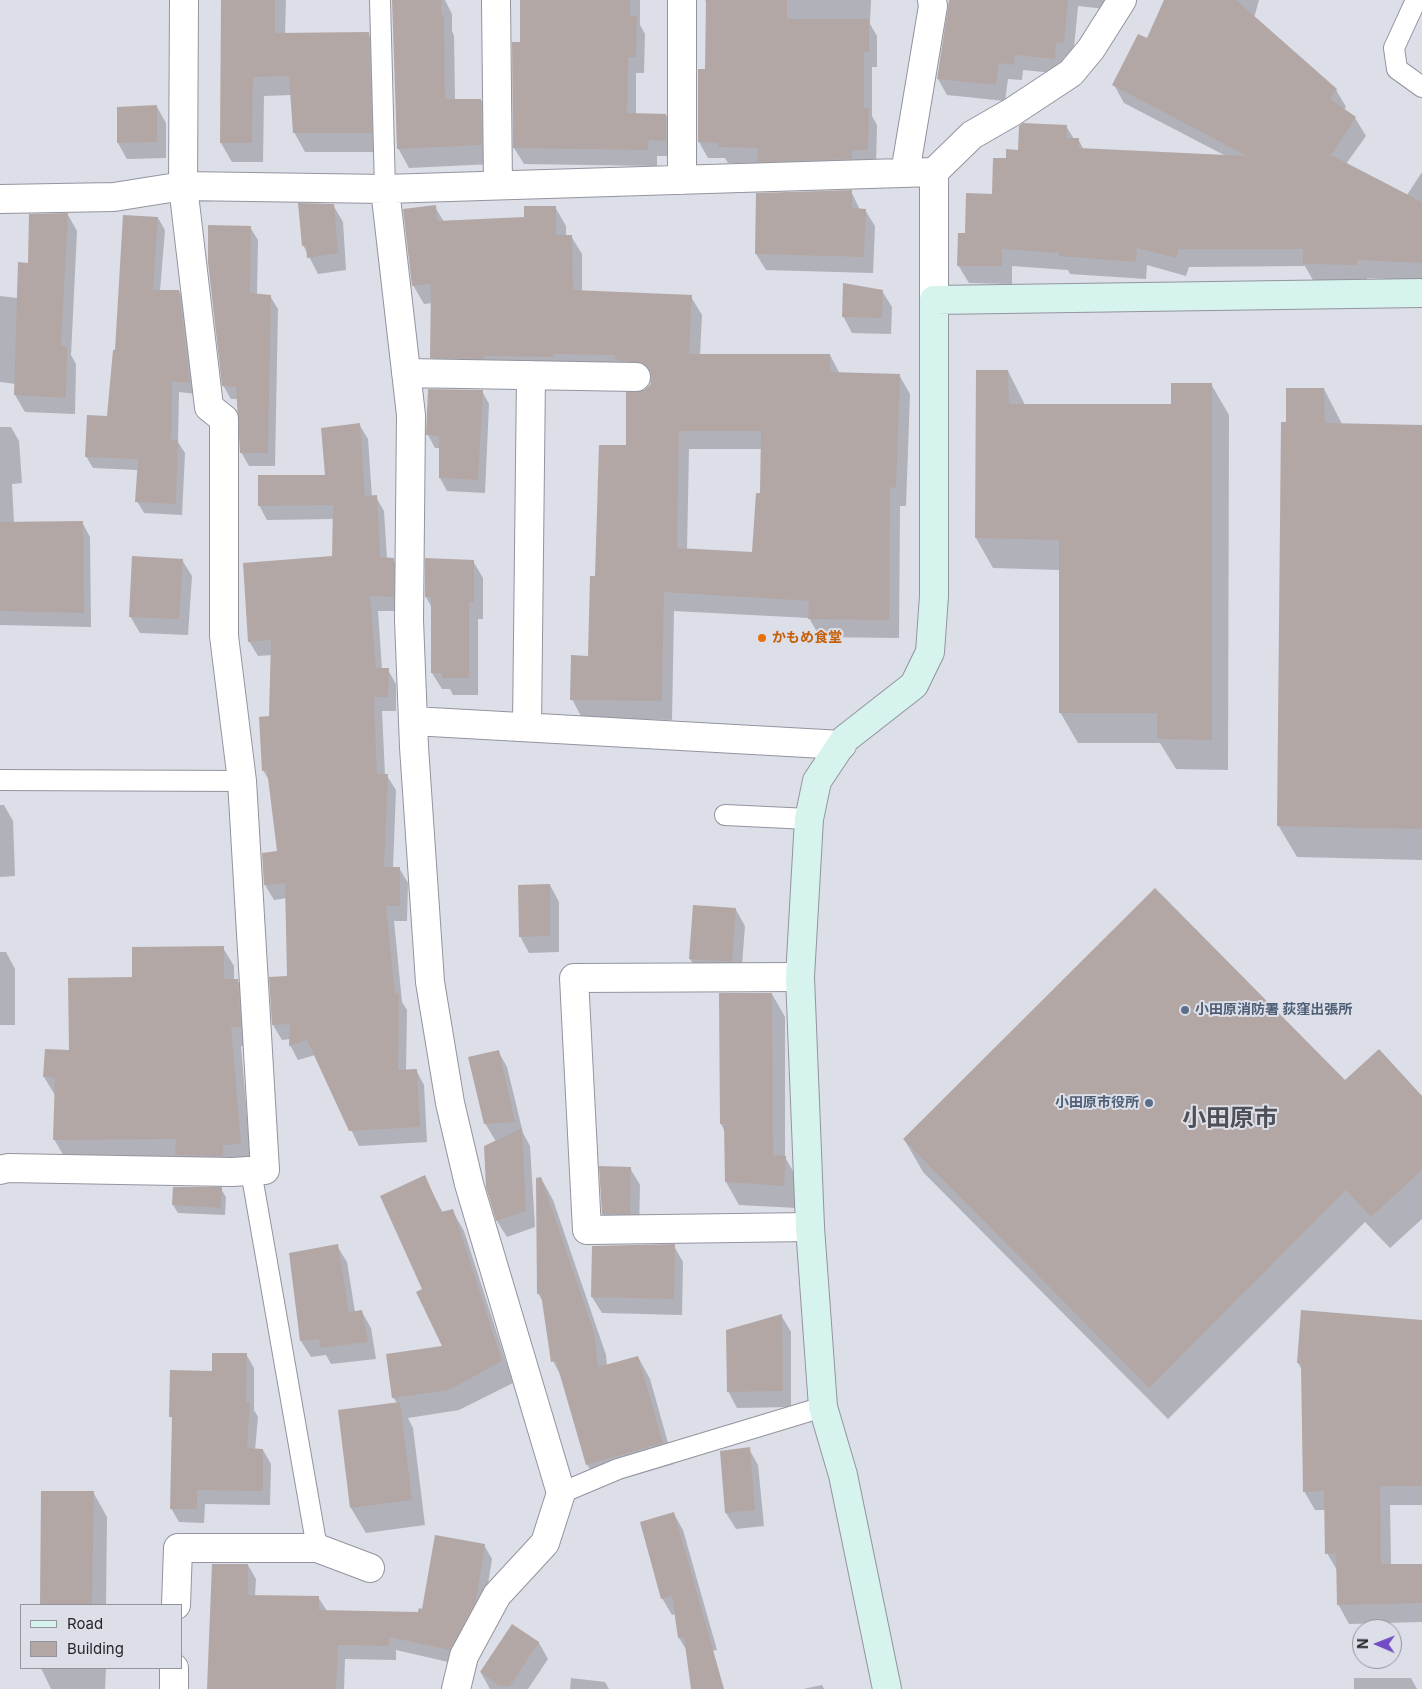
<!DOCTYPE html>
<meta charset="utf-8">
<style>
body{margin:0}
#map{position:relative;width:1422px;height:1689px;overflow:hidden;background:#dcdee8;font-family:Inter,sans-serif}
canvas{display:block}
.legend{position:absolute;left:20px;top:1604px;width:162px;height:65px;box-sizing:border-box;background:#dcdee8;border:1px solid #93949c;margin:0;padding:6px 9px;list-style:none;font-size:15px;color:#26262a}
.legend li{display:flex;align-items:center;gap:10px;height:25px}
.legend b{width:25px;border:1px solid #93949c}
.north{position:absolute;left:1352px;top:1619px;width:50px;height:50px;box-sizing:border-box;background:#dcdee8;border:1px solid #93949c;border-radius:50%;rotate:271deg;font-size:14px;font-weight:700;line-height:20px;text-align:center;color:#26262a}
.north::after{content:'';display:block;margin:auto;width:18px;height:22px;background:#734bc4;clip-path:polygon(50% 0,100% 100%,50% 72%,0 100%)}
</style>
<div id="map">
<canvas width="1422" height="1689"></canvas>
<ul class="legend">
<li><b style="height:6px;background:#d6f3ed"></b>Road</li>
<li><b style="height:14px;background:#b2a7a4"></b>Building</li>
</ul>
<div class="north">N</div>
</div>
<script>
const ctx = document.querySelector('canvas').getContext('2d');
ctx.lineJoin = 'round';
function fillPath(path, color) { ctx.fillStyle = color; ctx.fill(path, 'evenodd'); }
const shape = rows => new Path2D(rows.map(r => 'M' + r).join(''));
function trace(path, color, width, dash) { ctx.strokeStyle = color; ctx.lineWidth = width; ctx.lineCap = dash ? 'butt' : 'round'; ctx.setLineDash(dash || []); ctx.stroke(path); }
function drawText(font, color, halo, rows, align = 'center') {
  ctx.font = font + ' Inter,"Noto Sans JP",sans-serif'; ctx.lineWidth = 4; ctx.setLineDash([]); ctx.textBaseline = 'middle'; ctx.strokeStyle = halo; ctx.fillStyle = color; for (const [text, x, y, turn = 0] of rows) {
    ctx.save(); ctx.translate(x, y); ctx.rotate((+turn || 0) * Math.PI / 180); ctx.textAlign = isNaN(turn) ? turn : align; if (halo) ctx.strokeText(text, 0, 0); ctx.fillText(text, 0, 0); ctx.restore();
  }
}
const shadow = shape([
 [222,0,286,0,285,34,368,33,379,52,382,152,305,152,294,132,292,95,264,96,263,162,232,162,221,143],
 [393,0,445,0,452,14,452,31,454,36,455,100,481,100,492,119,492,164,409,168,398,148],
 [521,0,640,0,640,25,645,34,644,73,636,73,636,114,666,115,675,131,675,156,657,156,657,166,524,164,514,148,513,43,521,43],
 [705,0,871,0,870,24,877,36,877,67,872,67,872,116,877,125,876,166,768,177,759,163,728,163,725,158,708,158,699,142,707,70,707,4],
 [950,0,1117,0,1115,10,1078,6,1073,58,1064,57,1063,74,1023,70,1022,80,1008,79,1005,101,947,95,938,79],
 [1165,0,1259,0,1254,18,1336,90,1346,107,1344,110,1355,118,1366,136,1346,164,1407,195,1422,172,1422,280,1367,278,1367,282,1314,282,1305,266,1189,267,1186,276,1147,265,1146,279,1070,274,1068,270,1012,266,1012,284,969,283,958,265,967,235,993,195,1007,160,1066,126,1074,139,1078,139,1084,150,1226,156,1124,103,1114,85,1148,40],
 [157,107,166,123,166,158,127,159,118,143],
 [851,191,860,210,865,210,875,226,873,273,766,270,756,254],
 [333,205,343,222,346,270,318,274,303,245],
 [435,207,444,222,526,218,555,207,566,226,566,236,571,236,582,254,582,292,691,297,702,315,700,355,830,355,840,374,899,375,910,394,906,506,900,506,899,638,820,637,809,618,674,611,672,720,582,718,572,699,589,657,597,578,627,446,652,382,627,378,442,376,431,357,432,303,424,304,413,285],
 [689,449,762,449,761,495,753,554,687,550],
 [68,215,77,231,71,355,76,364,75,414,25,412,15,395,16,384,0,382,0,296,17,298,29,264],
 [158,218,165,230,160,291,179,291,186,303,196,394,179,392,178,442,185,453,182,515,144,513,137,501,138,470,93,468,86,456,109,418,116,351],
 [250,227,258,240,257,295,270,296,278,309,275,466,249,466,241,452,238,399,231,399,223,385],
 [882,291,892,307,891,334,852,333,843,316],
 [1008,371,1025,405,1172,405,1211,384,1229,415,1228,770,1176,769,1160,743,1078,743,1060,712,1060,570,993,568,976,538],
 [1324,389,1342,424,1422,426,1422,860,1297,857,1278,825,1287,424],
 [430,390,482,391,489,404,485,493,447,491,440,478,440,448,435,448,428,435],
 [359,424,368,439,372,497,376,497,384,511,387,559,393,559,402,574,401,611,378,611,382,669,388,670,396,684,396,711,382,711,385,775,387,776,396,790,393,868,399,868,408,883,407,921,394,921,402,1002,407,1010,406,1071,416,1070,424,1085,427,1142,359,1146,315,1055,298,1060,290,1045,290,1039,282,1040,273,1025,288,977,287,898,274,900,265,885,263,854,278,852,270,782,263,770,270,717,272,655,258,656,249,641,334,557,334,519,267,520,259,505,327,477],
 [0,427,11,427,19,441,22,483,12,484,14,523,82,522,90,537,91,627,0,625],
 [426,559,473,561,483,578,483,619,478,619,478,695,453,695,450,689,442,689,432,673,432,608,426,597],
 [182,560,192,576,188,635,140,633,130,616],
 [0,805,4,805,13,821,15,876,0,877],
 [550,885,559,902,559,952,529,953,520,936],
 [736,910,745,926,741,978,700,975,690,959],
 [223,948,234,966,234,980,237,980,248,998,251,1045,241,1046,251,1162,65,1158,54,1139,55,1095,44,1077,70,1051,133,978],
 [0,952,6,952,15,969,15,1025,0,1025],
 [720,994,772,994,785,1017,785,1157,798,1180,797,1208,739,1205,726,1182,725,1132,721,1124],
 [498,1051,507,1067,523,1133,530,1146,535,1227,507,1237,497,1221,487,1186,501,1140,495,1140,485,1123],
 [1345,1082,1422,1098,1422,1219,1390,1248,1365,1222,1168,1419,923,1172,904,1139],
 [630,1168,640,1185,639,1230,613,1230,603,1214],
 [424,1176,443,1213,452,1210,464,1231,513,1383,459,1410,408,1418,413,1428,425,1525,366,1533,351,1508,339,1411,397,1403,393,1397,444,1347,424,1289],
 [541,1178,553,1200,606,1355,607,1366,638,1357,650,1379,674,1464,599,1486,587,1464,562,1378,553,1361,544,1304,538,1293],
 [221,1189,226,1197,225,1215,178,1213,173,1205],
 [337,1246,347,1262,355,1312,362,1312,371,1328,376,1359,331,1364,326,1355,311,1357,301,1341],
 [674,1246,683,1262,682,1315,602,1313,592,1297],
 [781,1315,791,1332,791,1407,737,1408,728,1391],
 [1422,1322,1422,1505,1390,1505,1391,1565,1422,1565,1422,1622,1349,1624,1338,1604,1338,1572,1327,1553,1326,1510,1315,1510,1304,1491,1302,1370,1298,1363],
 [246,1354,254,1368,254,1410,258,1417,255,1450,263,1450,271,1464,270,1505,205,1504,204,1523,179,1522,171,1508,173,1421,171,1416,213,1372],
 [749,1449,758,1465,764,1526,736,1529,726,1513],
 [42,1492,93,1492,107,1517,106,1605,41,1605],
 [674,1514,683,1530,717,1650,689,1654,679,1638,676,1614,672,1615,662,1598],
 [484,1545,492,1559,483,1615,457,1664,396,1650,396,1660,345,1659,344,1689,209,1689,248,1565,256,1579,255,1596,318,1597,327,1611,419,1613],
 [513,1626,539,1643,548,1659,528,1689,490,1689,481,1673],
 [41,1668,106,1668,105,1689,51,1689],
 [571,1678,605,1682,609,1689,570,1689],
 [1354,1678,1411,1678,1417,1689,1354,1689],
 [822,1685,824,1689,803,1689]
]);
const building = shape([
 [221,0,275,0,275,33,369,32,372,133,293,133,289,76,253,77,252,143,220,143],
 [392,0,441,0,441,15,444,15,445,99,481,99,482,145,397,149],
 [520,0,630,0,630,16,637,16,636,57,628,57,627,113,666,114,666,141,649,140,648,150,513,148,512,42,520,42],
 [706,0,787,0,787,19,869,19,869,52,864,52,864,108,869,108,868,150,852,150,852,159,757,162,758,148,718,147,718,143,698,142,698,69,705,69],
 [949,0,1068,0,1064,43,1056,42,1055,59,1015,55,1014,65,999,63,996,85,937,79],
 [1164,0,1236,0,1337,89,1330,99,1356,117,1331,155,1422,202,1422,263,1357,260,1357,265,1303,264,1303,249,1179,249,1176,258,1137,248,1136,262,1059,256,1059,253,1002,249,1002,266,957,266,958,233,965,233,966,193,992,194,993,158,1006,158,1006,149,1018,150,1019,126,1023,123,1067,125,1066,138,1079,138,1079,148,1247,156,1112,85,1138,34,1147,38],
 [157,105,157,142,117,143,117,107],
 [852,190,852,208,866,209,864,257,755,254,756,193],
 [298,203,334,204,338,253,307,258,306,245,302,246],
 [436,205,437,221,524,217,524,206,556,206,556,235,572,235,573,290,692,295,689,354,830,354,830,372,900,374,896,488,890,487,889,620,808,619,809,601,664,592,662,701,570,700,571,655,588,656,590,576,595,576,599,445,626,445,626,392,644,390,650,385,652,378,650,370,644,363,615,360,616,355,553,354,553,357,484,356,484,359,430,358,431,284,412,286,403,209],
 [679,431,761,431,760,493,756,493,752,552,677,548],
 [68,213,61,346,67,347,66,398,14,395,18,262,28,263,29,214],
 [123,215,158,217,153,290,179,290,190,383,172,381,171,440,178,440,176,504,135,502,138,459,85,457,87,415,107,416,113,350,115,350],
 [208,225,251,226,250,293,271,295,268,453,240,453,236,387,222,386,208,262],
 [843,283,883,290,882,318,842,317],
 [976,370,1008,370,1009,404,1171,404,1171,383,1212,383,1212,740,1157,739,1157,713,1059,713,1059,540,975,538],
 [1286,388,1324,388,1325,423,1422,425,1422,829,1277,826,1281,422,1286,422],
 [428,389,483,390,478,480,439,478,439,436,426,435],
 [360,423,365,496,377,495,380,557,394,558,394,597,370,596,376,668,389,668,388,697,374,697,377,774,388,774,384,867,400,867,400,906,386,906,395,994,399,994,398,1070,417,1069,420,1127,349,1131,307,1040,289,1046,290,1024,272,1025,269,977,287,976,285,883,264,885,262,853,277,851,267,770,262,771,259,717,269,716,271,640,248,642,243,563,332,556,333,505,258,506,258,475,325,475,321,428],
 [83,521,84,613,0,611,0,522],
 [132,556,183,559,179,619,129,617],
 [425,558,474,560,474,602,469,603,469,678,442,678,442,673,431,673,431,597,425,597],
 [550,884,550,936,519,937,518,885],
 [1155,888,1345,1080,1379,1049,1422,1096,1422,1170,1371,1217,1346,1190,1149,1388,903,1139],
 [693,905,736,908,732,962,689,959],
 [224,946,224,979,238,979,241,1027,231,1027,241,1144,223,1145,223,1156,175,1155,176,1139,53,1140,55,1078,43,1077,45,1049,69,1050,68,978,132,977,132,947],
 [719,993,772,993,773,1155,786,1156,784,1186,725,1182,724,1124,720,1124],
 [499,1050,515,1122,484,1124,468,1057],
 [522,1128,526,1211,496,1221,486,1187,484,1146],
 [599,1166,631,1167,630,1214,602,1214],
 [425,1175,441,1212,453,1209,502,1361,449,1390,392,1398,386,1354,442,1346,416,1292,422,1289,380,1196],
 [541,1177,594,1332,598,1367,638,1356,663,1443,586,1465,556,1361,551,1362,541,1294,537,1294,536,1178],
 [173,1187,222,1187,221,1208,172,1205],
 [338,1244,349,1312,362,1310,368,1342,320,1348,319,1339,300,1341,289,1253],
 [675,1244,674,1299,591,1297,592,1246],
 [1301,1310,1422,1320,1422,1486,1380,1486,1381,1564,1422,1564,1422,1603,1337,1605,1336,1553,1325,1554,1324,1491,1303,1492,1301,1363,1297,1363],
 [782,1314,783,1391,727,1392,726,1330],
 [212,1353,247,1353,246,1402,250,1402,247,1448,263,1449,263,1491,197,1490,197,1509,170,1509,172,1417,169,1417,170,1370,212,1371],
 [400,1402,412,1500,350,1508,338,1410],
 [750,1447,755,1510,725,1513,720,1451],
 [41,1491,94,1491,92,1605,40,1605],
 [674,1512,682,1540,724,1689,691,1689,684,1637,678,1638,672,1596,661,1599,640,1522],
 [435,1535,485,1544,476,1601,450,1650,389,1637,389,1646,338,1645,336,1689,207,1689,212,1564,248,1564,248,1595,319,1596,319,1610,418,1612,419,1608,422,1609],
 [512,1624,539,1642,510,1686,499,1686,480,1672]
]);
const lane = shape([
 [380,0,385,189],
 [1416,0,1394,48,1397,69,1422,87],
 [0,780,242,781],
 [725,815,809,819],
 [251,1171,317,1548],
 [561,1493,618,1469,823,1407]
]);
const street = shape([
 [496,0,498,185],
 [682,0,682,180],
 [905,173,933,6,932,0],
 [385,189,411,415,409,620,414,747,430,982,450,1103,469,1184,561,1493,545,1543,497,1595,464,1656,456,1689],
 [0,199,114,197,183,186,385,189,934,172,972,135,1012,112,1071,73,1091,49,1122,0],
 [934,300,934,172],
 [406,373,636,377],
 [413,721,842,745],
 [527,727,531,375],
 [800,977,574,978,587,1230,810,1227],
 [0,1170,8,1168,232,1172,265,1170,242,781,224,636,224,419,209,407,183,186,184,0],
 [176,1605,178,1548,317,1548,370,1568],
 [174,1689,174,1668]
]);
const secondary = shape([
 [887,1689,843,1475,823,1407,810,1227,800,977,809,819,817,781,845,739,914,685,930,652,934,596,934,300,1422,293]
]);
const markers = [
 [762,638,5,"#e8710a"],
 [1185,1010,5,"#5c6f8a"],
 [1149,1103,5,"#5c6f8a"]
];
const foodNames = [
 ["かもめ食堂",772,638]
];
const serviceNames = [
 ["小田原消防署 荻窪出張所",1195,1010],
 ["小田原市役所",1139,1103,"right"]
];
const townNames = [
 ["小田原市",1230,1119]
];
fillPath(shadow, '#0003');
fillPath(building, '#b2a7a4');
trace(lane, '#93949e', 22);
trace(street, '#93949e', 30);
trace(secondary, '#93949e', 30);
trace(lane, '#fff', 20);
trace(street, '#fff', 28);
trace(secondary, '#d6f3ed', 28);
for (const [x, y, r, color] of markers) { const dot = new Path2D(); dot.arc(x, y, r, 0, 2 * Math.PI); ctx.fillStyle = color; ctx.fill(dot); trace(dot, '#dcdee8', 2); }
drawText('bold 14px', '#c56008', '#dcdee8', foodNames, 'left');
drawText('bold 14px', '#4e5e75', '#dcdee8', serviceNames, 'left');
drawText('bold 24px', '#4e5058', '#dcdee8', townNames);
</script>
